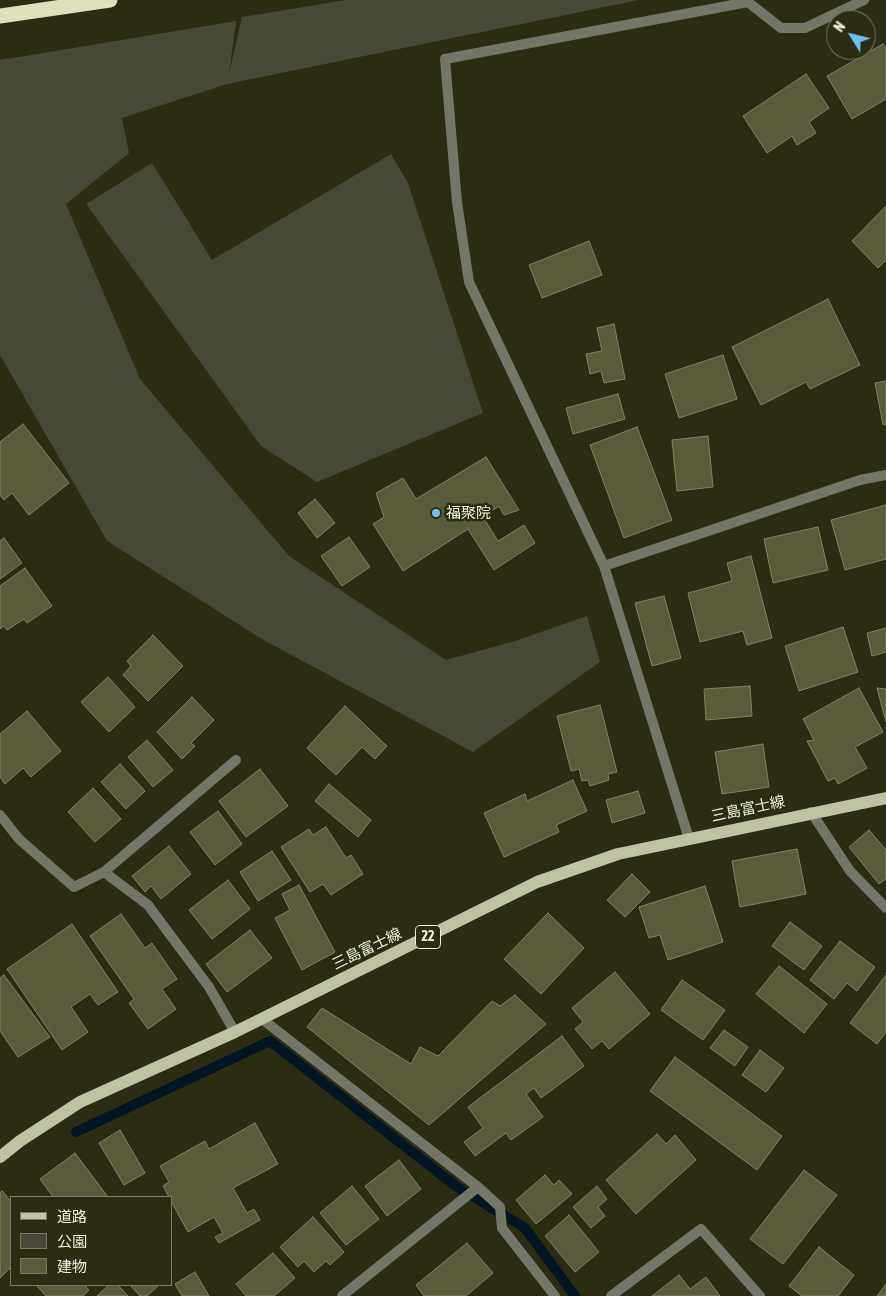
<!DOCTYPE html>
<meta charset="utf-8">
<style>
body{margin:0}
#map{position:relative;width:886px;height:1296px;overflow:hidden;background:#2b2c12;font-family:"Asap Condensed","Noto Sans JP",sans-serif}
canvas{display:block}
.legend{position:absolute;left:10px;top:1196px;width:162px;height:90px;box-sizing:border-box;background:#2b2c12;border:1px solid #797a64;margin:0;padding:6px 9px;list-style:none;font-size:15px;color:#eef0e0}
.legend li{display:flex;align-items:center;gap:10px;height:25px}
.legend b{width:25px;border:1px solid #797a64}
.north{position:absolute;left:826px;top:10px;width:50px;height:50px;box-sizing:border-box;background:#2b2c12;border:1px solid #797a64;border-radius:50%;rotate:306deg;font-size:14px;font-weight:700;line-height:20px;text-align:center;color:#eef0e0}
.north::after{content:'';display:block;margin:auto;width:18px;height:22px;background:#70c2f4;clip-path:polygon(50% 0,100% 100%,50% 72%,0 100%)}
</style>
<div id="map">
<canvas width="886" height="1296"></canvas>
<ul class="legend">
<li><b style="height:6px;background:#bfc2a3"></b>道路</li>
<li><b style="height:14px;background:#474835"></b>公園</li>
<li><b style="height:14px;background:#595b3a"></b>建物</li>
</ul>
<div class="north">N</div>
</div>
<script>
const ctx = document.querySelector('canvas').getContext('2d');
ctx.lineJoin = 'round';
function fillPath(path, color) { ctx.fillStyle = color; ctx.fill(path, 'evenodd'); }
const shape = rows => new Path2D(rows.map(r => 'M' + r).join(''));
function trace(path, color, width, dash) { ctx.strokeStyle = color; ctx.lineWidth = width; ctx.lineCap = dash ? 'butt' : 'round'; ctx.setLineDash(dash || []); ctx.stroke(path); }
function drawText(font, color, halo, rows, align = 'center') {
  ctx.font = font + ' "Asap Condensed","Noto Sans JP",sans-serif'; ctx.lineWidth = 5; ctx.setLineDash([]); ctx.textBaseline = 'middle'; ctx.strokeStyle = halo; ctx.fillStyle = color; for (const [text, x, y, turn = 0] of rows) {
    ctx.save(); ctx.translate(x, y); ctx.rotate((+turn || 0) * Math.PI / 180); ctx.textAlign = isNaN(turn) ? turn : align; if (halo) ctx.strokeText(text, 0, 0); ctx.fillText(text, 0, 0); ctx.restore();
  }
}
const green = shape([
 [345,0,639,0,227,84,122,118,129,153,66,204,140,379,289,556,446,660,515,641,587,616,600,662,473,752,265,641,107,541,0,355,0,60,236,21,229,74,242,17],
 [391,154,408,183,483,413,317,482,261,446,86,204,152,163,212,260]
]);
const stream = shape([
 [76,1132,270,1041,457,1187,525,1228,575,1296]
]);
const building = shape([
 [883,44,886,48,886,99,852,119,827,76,883,44],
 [806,74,829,108,809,122,816,133,797,145,792,136,767,153,743,116,806,74],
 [886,206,886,260,878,268,852,241,886,206],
 [589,241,602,275,542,298,529,265,589,241],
 [828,299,860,365,810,389,806,382,761,405,732,347,828,299],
 [614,324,625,379,604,383,601,371,590,374,586,354,602,351,597,328,614,324],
 [723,355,737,399,679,418,665,374,723,355],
 [886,381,886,424,883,425,875,383,886,381],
 [618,394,625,419,573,434,566,408,618,394],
 [23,424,69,483,29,515,12,493,4,500,0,495,0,442,23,424],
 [637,427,672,520,624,538,590,445,637,427],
 [708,436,713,487,677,491,672,440,708,436],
 [486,457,519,510,504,515,499,506,483,517,498,541,524,525,535,543,494,570,468,529,403,571,373,524,384,517,376,493,403,478,416,499,486,457],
 [315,499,335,523,317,538,298,513,315,499],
 [886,505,886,559,845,570,831,520,886,505],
 [818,527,828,570,773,583,764,539,818,527],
 [349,537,370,567,342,586,321,556,349,537],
 [4,538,22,563,0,579,0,541,4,538],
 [751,556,772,638,747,645,743,631,700,642,688,593,732,581,727,563,751,556],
 [25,568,52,606,27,623,24,619,7,630,4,626,0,629,0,586,25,568],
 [664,596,681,658,652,666,635,603,664,596],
 [843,627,858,672,799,691,785,646,843,627],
 [886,628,886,652,872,656,867,633,886,628],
 [153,635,183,666,148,701,123,675,131,666,127,661,153,635],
 [108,677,135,707,109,732,81,702,108,677],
 [750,686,752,716,706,720,704,689,750,686],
 [859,688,883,732,855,747,867,768,838,784,835,778,828,781,807,741,814,740,803,719,859,688],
 [877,688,886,689,886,722,877,688],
 [192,697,214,720,191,743,195,746,182,759,157,732,192,697],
 [600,705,617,772,608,774,609,780,590,786,588,780,582,781,579,769,571,771,557,716,600,705],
 [345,706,387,746,375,759,362,747,336,775,307,748,345,706],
 [27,711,61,751,31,777,23,768,5,784,0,777,0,734,27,711],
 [147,740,173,770,153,787,128,757,147,740],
 [763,744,769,787,722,794,715,752,763,744],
 [120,764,145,791,126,809,101,782,120,764],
 [260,769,288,806,246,837,219,801,260,769],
 [573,780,587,811,556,825,559,832,504,857,484,813,525,794,527,801,573,780],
 [329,784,371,820,358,837,315,801,329,784],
 [93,788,121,819,95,842,68,812,93,788],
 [638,791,645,813,612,823,606,800,638,791],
 [218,811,242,844,215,865,190,832,218,811],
 [326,827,346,858,351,855,363,874,331,895,323,884,310,892,281,847,309,829,313,835,326,827],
 [869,830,886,850,886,879,879,884,849,847,869,830],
 [169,846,191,874,161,899,151,886,145,892,132,876,169,846],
 [797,849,806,894,740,907,732,861,797,849],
 [272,851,291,880,258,901,240,872,272,851],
 [632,874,650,892,625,917,607,900,632,874],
 [228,880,250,909,212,939,189,910,228,880],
 [299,885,335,952,302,970,275,918,290,910,282,894,299,885],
 [705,886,723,942,668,960,660,935,649,938,639,907,705,886],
 [548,913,584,948,541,994,504,959,548,913],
 [121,914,145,948,152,943,177,979,162,989,176,1009,148,1029,129,1003,134,999,90,936,121,914],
 [790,922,822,946,804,970,772,946,790,922],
 [72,924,118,992,98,1005,90,994,71,1007,88,1032,62,1050,7,969,72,924],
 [250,930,272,958,227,992,206,964,250,930],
 [840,941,875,967,857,991,847,983,834,999,810,980,840,941],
 [779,966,827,1004,804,1033,756,994,779,966],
 [615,972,650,1014,609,1049,602,1041,592,1049,575,1029,583,1022,572,1008,615,972],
 [4,975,50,1037,18,1057,0,1031,0,978,4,975],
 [886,975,886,1032,877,1044,850,1023,886,975],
 [682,980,725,1010,703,1040,661,1010,682,980],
 [515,995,546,1024,429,1125,307,1027,322,1008,411,1064,420,1047,438,1056,492,1001,500,1006,515,995],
 [724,1030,748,1047,735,1066,710,1048,724,1030],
 [562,1036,584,1066,541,1098,534,1088,526,1094,543,1117,511,1140,506,1133,475,1156,464,1142,483,1128,468,1107,562,1036],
 [760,1050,784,1068,766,1092,742,1075,760,1050],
 [675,1057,782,1136,757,1170,650,1091,675,1057],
 [255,1123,278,1164,233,1188,247,1213,254,1209,260,1220,219,1243,215,1237,223,1233,214,1217,188,1232,171,1201,171,1197,169,1197,163,1186,169,1182,160,1166,205,1141,209,1149,255,1123],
 [120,1130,145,1173,124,1185,99,1143,120,1130],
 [657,1134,666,1144,675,1135,696,1160,636,1214,606,1180,657,1134],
 [75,1153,108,1197,53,1197,40,1179,75,1153],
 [399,1160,421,1189,387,1216,365,1186,399,1160],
 [804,1170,837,1195,783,1264,750,1239,804,1170],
 [545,1175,554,1185,559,1180,572,1194,536,1224,516,1200,545,1175],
 [352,1186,379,1219,346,1245,320,1213,352,1186],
 [597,1186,607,1199,598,1207,605,1216,591,1228,573,1207,597,1186],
 [2,1191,11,1201,11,1267,0,1278,0,1193,2,1191],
 [569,1215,599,1252,575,1272,545,1236,569,1215],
 [313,1217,344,1252,330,1265,326,1261,314,1272,304,1261,298,1267,280,1247,313,1217],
 [467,1243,493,1273,466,1296,424,1296,416,1285,467,1243],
 [819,1247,854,1275,838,1296,802,1296,789,1286,819,1247],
 [273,1253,295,1278,274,1296,246,1296,236,1284,273,1253],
 [195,1272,209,1296,182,1296,175,1284,195,1272],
 [679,1275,690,1289,706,1277,720,1296,652,1296,679,1275],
 [886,1284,886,1296,877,1296,886,1284],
 [36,1285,84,1285,89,1290,83,1296,46,1296,36,1285],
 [109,1285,118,1285,128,1296,97,1296,109,1285],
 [130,1285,159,1285,147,1296,140,1296,130,1285]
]);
const street = shape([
 [604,566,860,480,886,475],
 [811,812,850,871,886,908],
 [0,815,19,839,74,887,104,872,148,905,209,987,235,1032],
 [689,839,604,566,469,282,457,202,445,59,748,2,781,28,805,28,864,0],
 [104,872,236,760],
 [262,1019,478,1187,500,1207,502,1228,555,1296],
 [342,1296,478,1187],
 [611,1296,701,1229,760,1296]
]);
const primary = shape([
 [0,1157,20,1141,80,1102,235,1032,537,882,618,854,886,798]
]);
const highway = shape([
 [0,16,110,0]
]);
const markers = [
 [436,513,5,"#70c2f4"]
];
const shields = [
 [428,937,25]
];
const shieldNames = [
 ["22",428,937]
];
const poiNames = [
 ["福聚院",446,513]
];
const streetNames = [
 ["三島富士線",748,809,-12],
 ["三島富士線",367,949,-26]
];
fillPath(green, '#474835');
trace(stream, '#011624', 10);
fillPath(building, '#595b3a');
trace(building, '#818366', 1);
trace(street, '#747667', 10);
trace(primary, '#bfc2a3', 12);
trace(highway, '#dde0ba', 15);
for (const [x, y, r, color] of markers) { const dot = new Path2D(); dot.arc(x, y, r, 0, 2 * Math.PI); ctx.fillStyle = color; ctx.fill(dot); trace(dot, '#2b2c12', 2); }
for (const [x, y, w] of shields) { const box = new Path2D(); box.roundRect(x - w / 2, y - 11.5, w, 23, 4); ctx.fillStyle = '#2b2c12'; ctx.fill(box); trace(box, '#eef0e0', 1); }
drawText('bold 14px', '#eef0e0', null, shieldNames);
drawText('15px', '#eef0e0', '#2b2c12', poiNames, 'left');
drawText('15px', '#eef0e0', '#2b2c12', streetNames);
</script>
